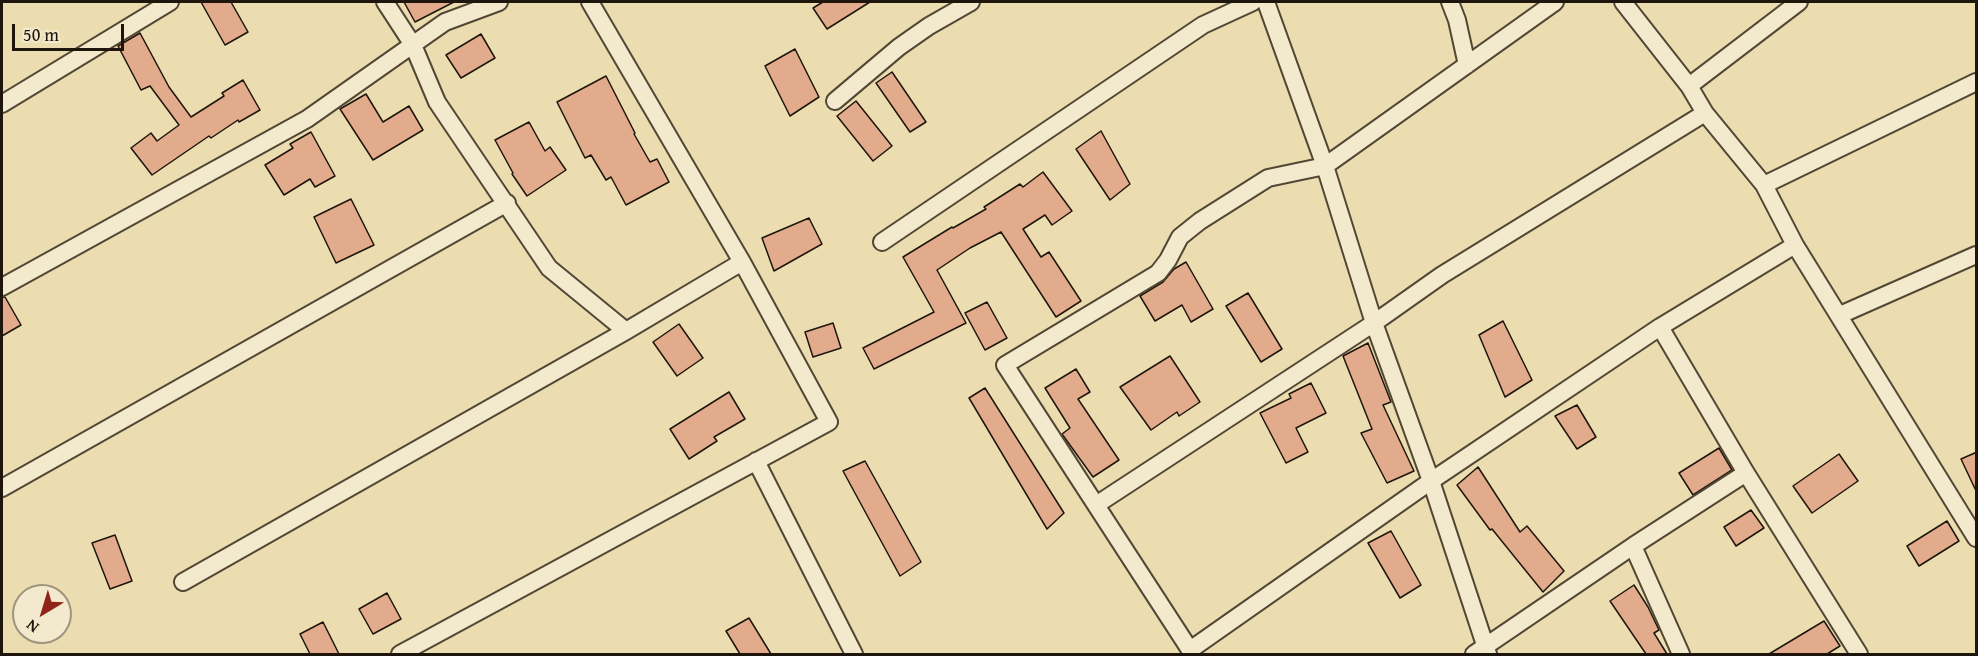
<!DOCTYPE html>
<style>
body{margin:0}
#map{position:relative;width:1978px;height:656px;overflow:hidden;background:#ecddb0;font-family:"Gentium Book Plus",serif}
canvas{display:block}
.frame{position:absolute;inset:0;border:3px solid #1e150c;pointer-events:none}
.north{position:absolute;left:12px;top:584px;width:60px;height:60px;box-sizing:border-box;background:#f3e9cc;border:2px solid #9e947f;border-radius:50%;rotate:218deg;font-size:16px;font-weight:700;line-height:24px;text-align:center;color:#1e150c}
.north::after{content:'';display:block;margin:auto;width:21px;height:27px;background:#8f2418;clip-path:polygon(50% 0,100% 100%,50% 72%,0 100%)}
.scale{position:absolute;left:12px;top:24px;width:112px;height:27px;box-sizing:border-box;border:3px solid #1e150c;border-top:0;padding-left:8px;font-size:18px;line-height:21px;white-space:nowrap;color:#1e150c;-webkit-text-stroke:4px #f3e9cc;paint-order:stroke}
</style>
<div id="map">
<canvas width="1978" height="656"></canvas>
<div class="frame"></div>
<div class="north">N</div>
<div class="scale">50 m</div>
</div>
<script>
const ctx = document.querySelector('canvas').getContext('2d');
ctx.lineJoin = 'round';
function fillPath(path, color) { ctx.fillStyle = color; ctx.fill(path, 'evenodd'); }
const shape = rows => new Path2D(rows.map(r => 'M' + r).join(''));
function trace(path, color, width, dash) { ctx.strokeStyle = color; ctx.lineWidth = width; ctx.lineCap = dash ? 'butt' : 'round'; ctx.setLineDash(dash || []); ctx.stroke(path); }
const building = shape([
 [201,2,231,2,248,32,225,45,201,2],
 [404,2,454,2,415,22,404,2],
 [823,2,870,2,827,29,813,8,823,2],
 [140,33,169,87,191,117,224,96,222,93,243,80,260,110,239,122,238,120,211,138,209,136,152,175,131,148,151,133,157,141,179,125,150,86,141,90,118,46,140,33],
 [481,34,495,58,461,78,446,55,481,34],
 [795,49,819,97,790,116,765,66,795,49],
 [892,72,926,122,910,132,876,83,892,72],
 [606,76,635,133,634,134,650,162,657,159,669,182,626,205,611,177,606,180,591,155,585,158,557,102,606,76],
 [366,94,383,122,409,106,423,130,373,160,340,109,366,94],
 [856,101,892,146,873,161,837,116,856,101],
 [529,122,545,151,550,147,566,170,527,196,512,174,513,173,495,140,529,122],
 [1101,131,1130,184,1110,200,1076,149,1101,131],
 [311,132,335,176,315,187,310,179,284,195,265,165,293,148,290,144,311,132],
 [1043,172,1072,211,1052,225,1045,215,1023,229,1041,257,1049,252,1081,301,1056,317,1001,232,970,248,937,270,966,323,874,369,863,348,934,312,903,257,952,227,953,228,986,209,984,207,1020,184,1023,187,1043,172],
 [351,199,374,245,336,263,314,217,351,199],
 [809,218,822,244,774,271,762,238,809,218],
 [1186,262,1213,309,1191,322,1182,305,1155,321,1140,296,1163,282,1174,269,1186,262],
 [1248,293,1282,349,1261,362,1226,306,1248,293],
 [2,297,5,297,21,325,2,336,2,297],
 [987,302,1007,338,985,350,965,313,987,302],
 [1503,321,1532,380,1505,397,1479,335,1503,321],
 [833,323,841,348,813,357,805,332,833,323],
 [679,324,703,358,677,376,653,342,679,324],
 [1368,343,1391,402,1383,405,1414,471,1387,483,1361,433,1372,429,1343,356,1368,343],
 [1170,356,1200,402,1179,416,1177,412,1151,430,1120,387,1170,356],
 [1076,369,1090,392,1078,399,1119,460,1093,477,1062,434,1070,428,1045,388,1076,369],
 [1311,383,1326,413,1296,428,1308,452,1286,463,1260,413,1291,398,1289,394,1311,383],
 [985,388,1064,513,1047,529,969,398,985,388],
 [729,392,745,419,714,437,717,441,689,459,670,429,729,392],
 [1577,405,1596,437,1577,449,1555,416,1577,405],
 [1719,448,1732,470,1693,495,1679,473,1719,448],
 [1977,452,1977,493,1961,459,1977,452],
 [1839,454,1858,481,1812,513,1793,486,1839,454],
 [865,461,921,562,900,576,843,471,865,461],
 [1478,467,1520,532,1527,526,1564,571,1543,592,1492,529,1490,530,1457,485,1478,467],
 [1751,510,1764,528,1736,546,1724,527,1751,510],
 [1947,521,1959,541,1919,566,1907,546,1947,521],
 [1391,531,1421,585,1400,598,1368,543,1391,531],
 [115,535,132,581,110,589,92,543,115,535],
 [1634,585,1648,607,1659,630,1654,633,1667,654,1646,654,1610,601,1634,585],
 [387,593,401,619,373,634,359,609,387,593],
 [749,618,771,654,740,654,726,631,749,618],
 [1824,621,1840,646,1827,654,1769,654,1824,621],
 [323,622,339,654,310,654,300,634,323,622]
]);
const minor = shape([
 [385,2,413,45,437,102,549,268,626,331],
 [1266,2,1325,166,1374,323,1431,481,1488,654],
 [1450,2,1457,20,1467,65],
 [1555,2,1325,166,1268,178,1200,221,1180,237,1168,260,1158,273,1005,365,1190,650,1431,481,1660,327,1795,245],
 [1623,2,1689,86,1705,113,1764,185,1795,245,1976,538],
 [1689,86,1799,2],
 [835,101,899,47,929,26,971,2],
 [2,104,170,2],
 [1764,185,1976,82],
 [882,242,1203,25,1253,2],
 [2,287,307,119,445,22,499,2],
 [1840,315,1976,255],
 [1660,327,1746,473,1859,654],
 [756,461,854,654],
 [2,488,507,203],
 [1096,505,1374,323,1442,275,1705,113],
 [1633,546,1681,654],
 [183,582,626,331,742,262],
 [400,654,829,422,742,262,590,2],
 [1474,654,1633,546,1746,473]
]);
fillPath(building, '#e2ab8b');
trace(building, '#1e150c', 1.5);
trace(minor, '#524735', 20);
trace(minor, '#f3e9cc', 16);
</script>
